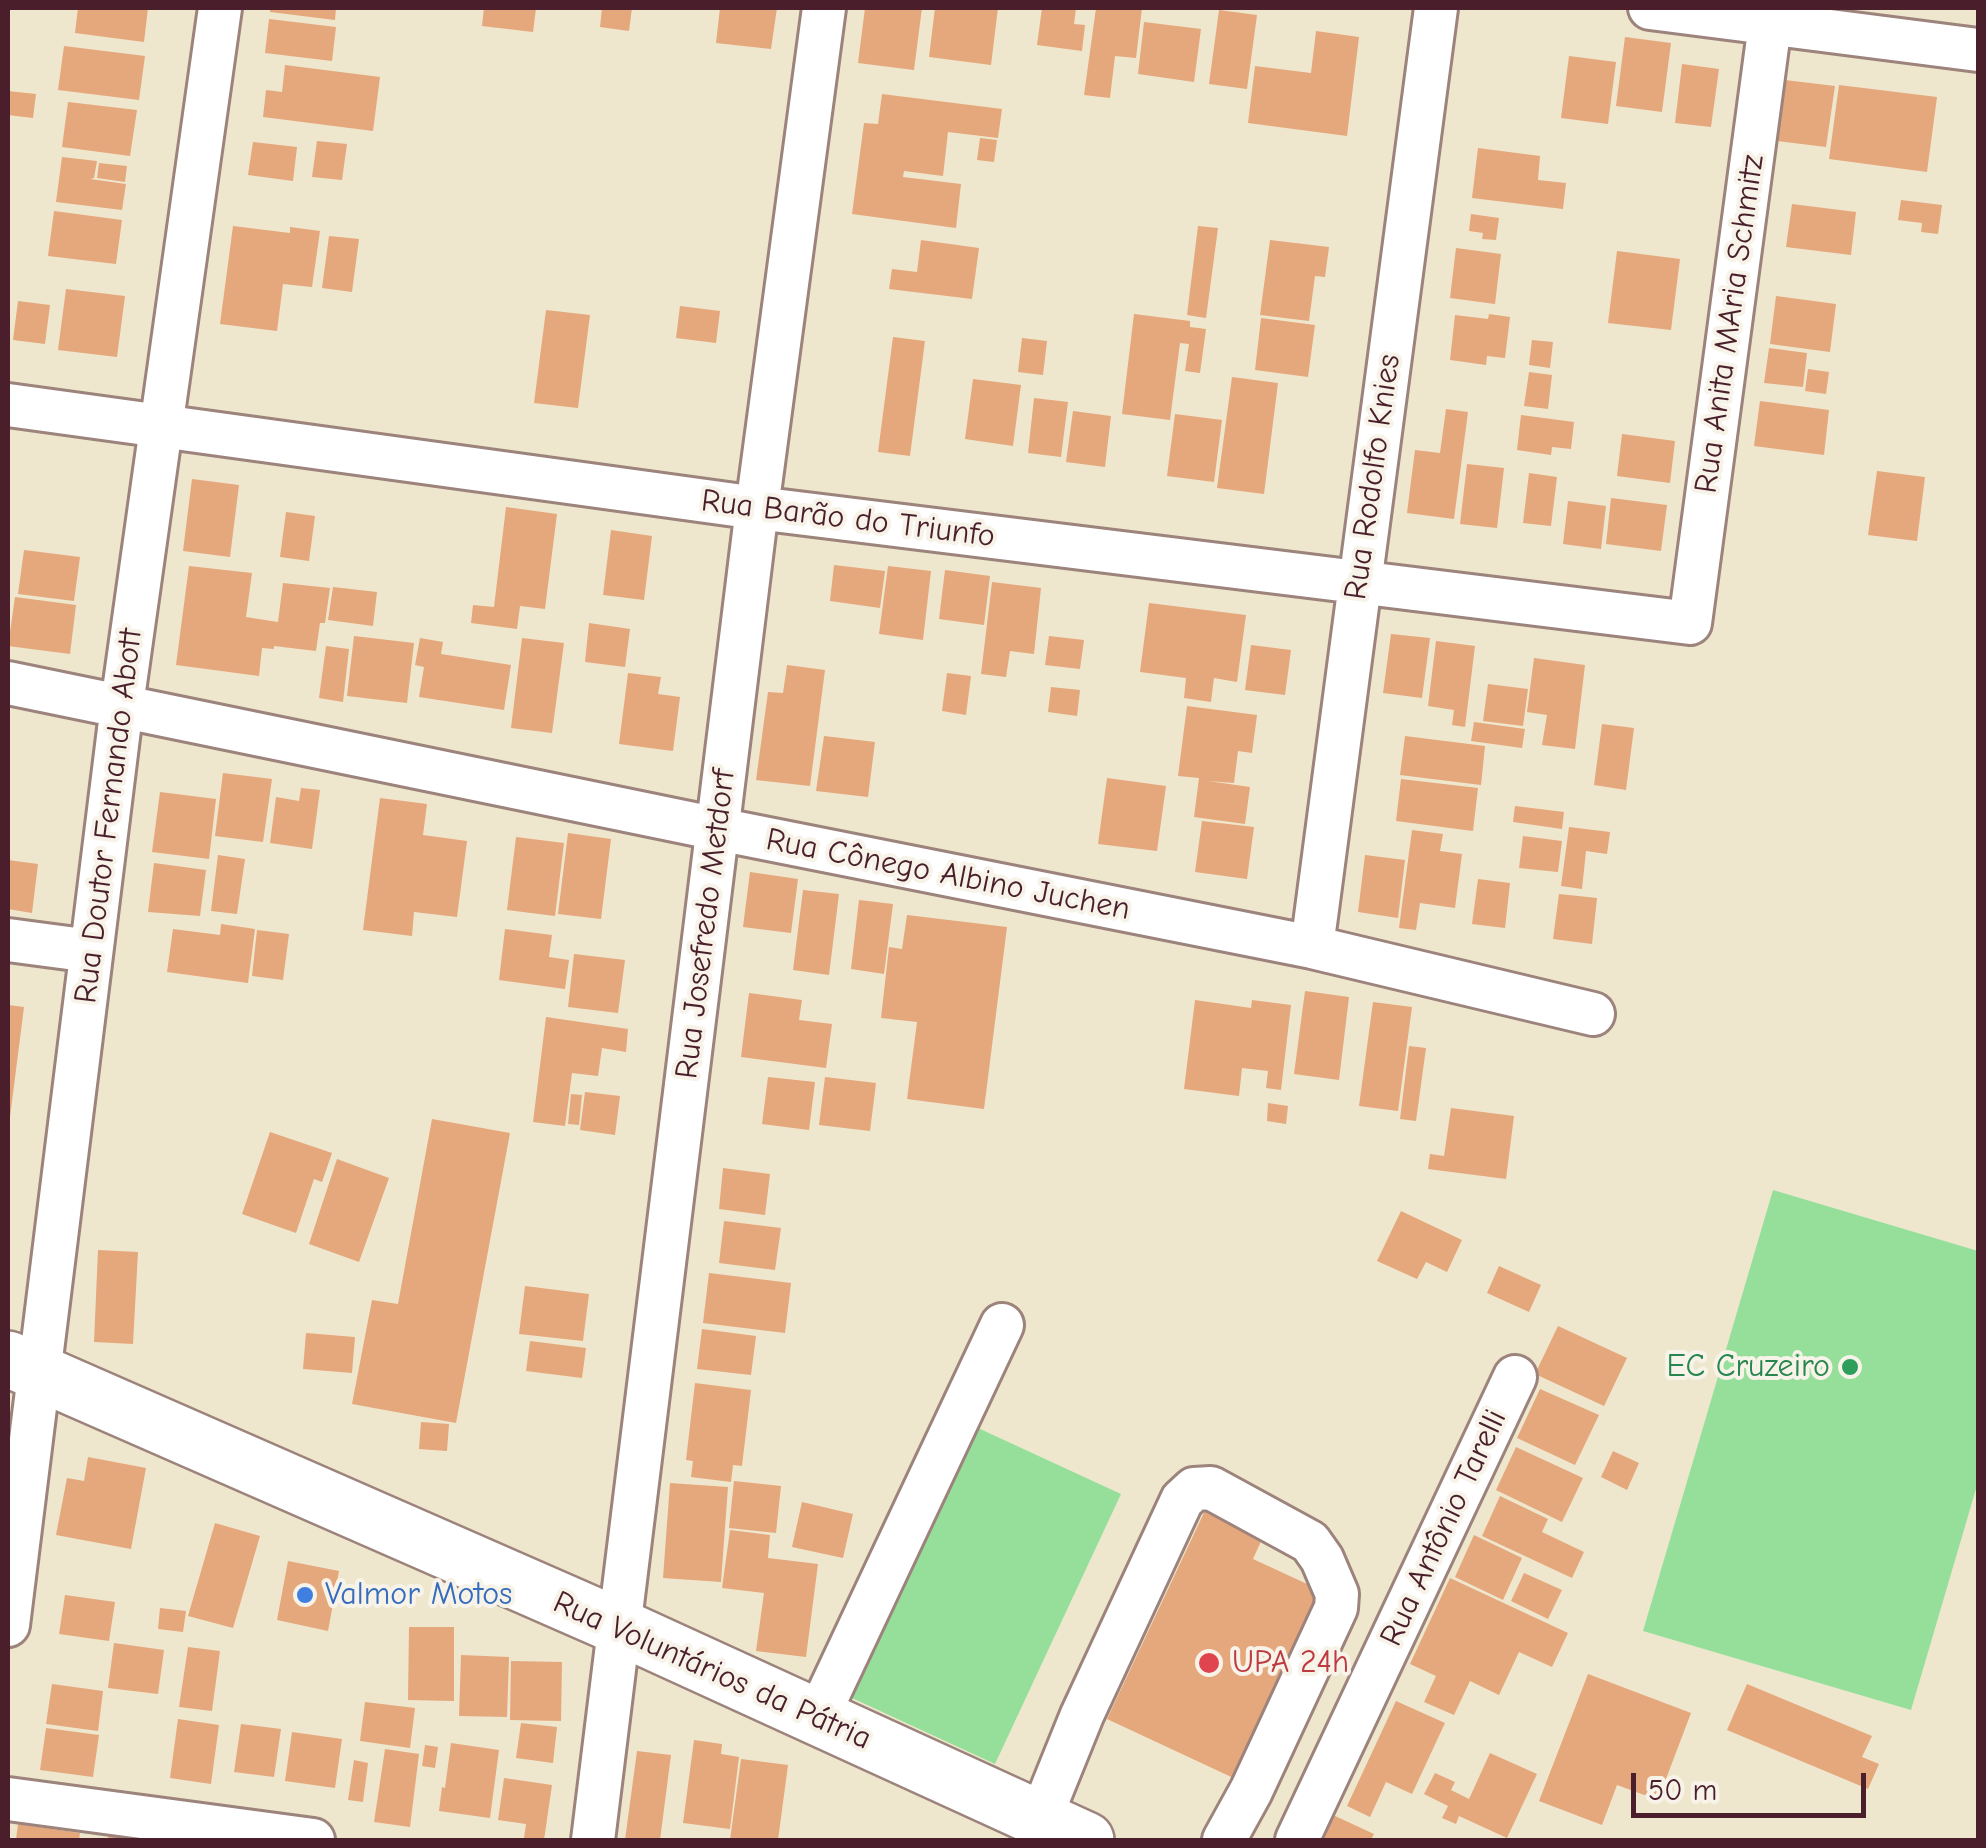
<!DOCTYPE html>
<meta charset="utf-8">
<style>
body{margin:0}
#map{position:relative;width:1986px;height:1848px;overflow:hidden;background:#efe7cd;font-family:"Comic Neue",sans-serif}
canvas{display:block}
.frame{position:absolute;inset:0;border:10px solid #4a1f2b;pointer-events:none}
.scale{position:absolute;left:1631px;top:1773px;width:235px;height:45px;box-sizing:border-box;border:5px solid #4a1f2b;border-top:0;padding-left:12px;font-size:30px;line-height:35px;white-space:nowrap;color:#4a1f2b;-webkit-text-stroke:8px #f7f3e8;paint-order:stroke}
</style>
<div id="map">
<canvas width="1986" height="1848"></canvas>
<div class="frame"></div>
<div class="scale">50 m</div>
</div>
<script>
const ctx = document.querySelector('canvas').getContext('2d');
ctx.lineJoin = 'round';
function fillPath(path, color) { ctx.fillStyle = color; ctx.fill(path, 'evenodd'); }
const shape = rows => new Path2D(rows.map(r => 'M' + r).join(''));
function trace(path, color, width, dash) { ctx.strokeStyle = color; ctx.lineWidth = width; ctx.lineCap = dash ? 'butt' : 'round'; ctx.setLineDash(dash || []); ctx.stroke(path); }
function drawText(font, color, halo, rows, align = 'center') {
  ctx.font = font + ' "Comic Neue",sans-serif'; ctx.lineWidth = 8; ctx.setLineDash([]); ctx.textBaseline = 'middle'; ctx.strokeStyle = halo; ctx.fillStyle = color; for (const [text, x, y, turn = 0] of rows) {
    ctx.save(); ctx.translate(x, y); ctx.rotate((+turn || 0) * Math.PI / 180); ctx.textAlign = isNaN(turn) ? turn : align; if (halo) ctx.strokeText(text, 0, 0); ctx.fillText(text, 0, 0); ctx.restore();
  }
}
const green = shape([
 [1773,1190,1978,1251,1978,1482,1911,1710,1643,1631],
 [978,1428,1121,1494,995,1764,852,1698]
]);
const building = shape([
 [78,8,148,8,144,42,75,33],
 [270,8,336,8,335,20,270,12],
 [484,8,536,8,533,32,482,26],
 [602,8,632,8,629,31,600,27],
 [720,8,777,8,771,49,716,43],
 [865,8,922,8,914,70,858,63],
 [935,8,998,8,991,65,929,57],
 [1042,8,1076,8,1074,24,1085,25,1082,51,1037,45],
 [1096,8,1142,8,1136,58,1115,56,1110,98,1084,95],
 [1219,10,1257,15,1247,89,1209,84],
 [269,19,336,27,332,61,265,53],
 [1144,22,1201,29,1194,82,1138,74],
 [1316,31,1359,37,1347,136,1248,123,1255,66,1311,73],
 [1625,37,1671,43,1662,112,1616,106],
 [64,46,145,56,139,100,58,90],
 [1569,56,1616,62,1608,124,1561,118],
 [1682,64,1719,69,1711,127,1675,123],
 [285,65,380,77,373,131,263,117,266,90,282,92],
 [1785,80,1835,86,1826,147,1777,141],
 [1839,85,1937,97,1927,172,1829,159],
 [8,91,36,94,33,118,8,115],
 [882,94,1002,109,998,138,948,132,943,176,904,171,903,177,961,184,956,228,852,214,864,123,878,124],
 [68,102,137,110,130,156,62,147],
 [980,138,997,140,994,162,977,160],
 [317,141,347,144,342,180,312,177],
 [253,142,297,147,293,181,248,175],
 [1478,148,1540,156,1538,180,1566,183,1563,209,1472,198],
 [62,157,97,161,94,178,90,179,126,184,122,210,56,202],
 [99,163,127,166,125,182,97,178],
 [1901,200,1942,205,1938,234,1921,232,1922,223,1898,220],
 [1792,204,1856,212,1851,255,1786,247],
 [54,211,122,220,116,264,48,256],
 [1471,214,1499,218,1496,240,1482,239,1483,233,1469,231],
 [233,226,290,233,290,227,320,231,312,287,283,284,277,331,220,324],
 [1198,226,1218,228,1206,318,1187,315],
 [329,236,359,239,352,292,322,288],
 [921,240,979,248,972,299,889,289,892,269,917,272],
 [1270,240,1329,247,1325,277,1315,276,1309,321,1260,315],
 [1456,248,1501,254,1495,304,1450,298],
 [1617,251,1680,259,1671,330,1608,323],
 [66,289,125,296,117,357,58,350],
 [1776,296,1836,304,1830,352,1770,344],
 [18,301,50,305,45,344,13,340],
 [680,306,720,311,716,343,676,338],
 [546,310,590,315,578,408,534,403],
 [1134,314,1190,321,1190,327,1206,329,1200,373,1185,371,1189,344,1180,343,1170,420,1122,414],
 [1489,314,1510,317,1505,358,1487,356,1486,365,1450,360,1455,315,1488,319],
 [1261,318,1315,325,1308,377,1255,370],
 [893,337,925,341,910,456,878,452],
 [1022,338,1047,341,1043,375,1018,372],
 [1532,340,1553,342,1550,368,1529,365],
 [1769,348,1807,353,1803,387,1764,383],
 [1808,369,1829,372,1826,394,1805,391],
 [1529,372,1552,375,1548,409,1524,406],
 [1232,377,1278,383,1264,494,1217,488],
 [973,379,1021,385,1013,446,965,439],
 [1034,398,1068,402,1061,457,1028,453],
 [1760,401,1829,410,1824,455,1754,446],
 [1446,409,1468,412,1454,519,1407,513,1415,450,1440,453],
 [1073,411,1111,416,1105,467,1066,462],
 [1175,414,1222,420,1214,482,1167,476],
 [1521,415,1574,422,1571,449,1552,447,1551,455,1517,450],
 [1622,434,1675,441,1670,483,1617,476],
 [1467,464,1504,468,1497,528,1460,524],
 [1877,471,1925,477,1917,541,1868,535],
 [1529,473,1557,477,1551,526,1523,523],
 [192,479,239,485,230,557,183,551],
 [1611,498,1667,505,1661,551,1606,544],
 [1568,501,1606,506,1601,549,1563,544],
 [506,507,557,514,545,609,520,606,517,629,471,623,473,605,494,607],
 [286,512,315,516,309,561,280,557],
 [611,530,652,536,644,600,603,595],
 [24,550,80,557,74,601,18,594],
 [834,565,885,571,880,608,830,601],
 [189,566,252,573,246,617,278,622,283,583,330,588,325,623,320,623,316,651,274,646,274,649,262,648,259,676,176,665],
 [888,566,931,571,923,640,879,634],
 [945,570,990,576,984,625,939,619],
 [992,582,1041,588,1034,654,1010,651,1006,677,981,674],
 [333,587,377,592,373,626,328,620],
 [15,597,76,605,70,654,8,646],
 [1149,603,1246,615,1237,682,1214,678,1211,702,1184,698,1186,678,1140,672],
 [589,623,630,629,625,667,585,662],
 [1391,634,1430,638,1422,698,1383,693],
 [354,636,414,643,407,703,347,696],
 [1049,636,1084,640,1080,669,1045,665],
 [420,638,443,642,441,654,511,665,504,710,419,697,424,667,415,665],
 [522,638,564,643,552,733,511,728],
 [1436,641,1475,646,1465,727,1452,725,1454,710,1428,706],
 [1251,645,1291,650,1285,695,1245,690],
 [326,646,349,649,343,702,319,698],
 [1534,658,1585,665,1575,749,1542,745,1547,715,1527,712],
 [787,665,825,670,810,786,756,780,768,692,783,693],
 [628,673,661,677,658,694,680,697,673,751,619,744],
 [947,673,971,676,966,715,942,711],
 [1488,684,1528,689,1523,726,1483,721],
 [1051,687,1080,690,1077,716,1048,712],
 [1187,706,1257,715,1252,753,1238,751,1234,783,1208,781,1250,787,1245,824,1194,817,1199,778,1178,776],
 [1474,722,1525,729,1522,748,1471,741],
 [1602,724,1634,728,1626,790,1594,785],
 [824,736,875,742,868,797,816,791],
 [1405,736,1485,746,1481,785,1400,775],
 [223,773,272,779,263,842,215,836],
 [1107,778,1166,786,1157,851,1098,844],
 [1401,779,1478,788,1473,831,1396,821],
 [301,788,320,790,312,849,270,843,276,797,299,801],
 [160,792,216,799,209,859,152,852],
 [380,798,427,804,423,835,467,841,457,917,414,912,412,936,363,930],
 [1515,806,1564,812,1562,829,1513,822],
 [1202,821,1254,827,1247,879,1195,872],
 [1569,827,1610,832,1607,854,1586,851,1582,889,1561,886],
 [1412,830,1443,834,1440,851,1462,854,1455,908,1420,903,1416,930,1399,928],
 [568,833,611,839,601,919,558,914],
 [1523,836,1562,841,1558,872,1519,868],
 [516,837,564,843,555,916,507,910],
 [218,855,245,859,237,914,211,911],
 [1365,855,1405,860,1398,918,1358,912],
 [8,860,38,864,32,913,8,909],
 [154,863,206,870,200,916,148,912],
 [750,872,798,879,791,933,743,927],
 [1478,879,1510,883,1505,928,1472,924],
 [803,890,839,894,829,975,793,970],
 [1559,894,1597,898,1592,944,1553,939],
 [859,900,893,904,884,974,851,969],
 [907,915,1007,927,984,1109,907,1099,917,1022,881,1018,889,947,902,949],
 [221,924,255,929,248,983,167,972,173,929,220,935],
 [505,929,552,935,549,957,569,960,565,989,499,980],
 [257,930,289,934,283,980,252,976],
 [574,954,625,960,618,1013,568,1007],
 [1305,991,1349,997,1339,1080,1294,1074],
 [749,993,802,1000,799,1020,832,1024,826,1068,741,1057],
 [1195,1000,1251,1008,1252,1000,1291,1005,1281,1090,1266,1088,1268,1071,1242,1068,1239,1096,1184,1089],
 [1373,1002,1412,1007,1398,1111,1359,1106],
 [8,1005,24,1007,10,1117,8,1116],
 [546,1017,628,1029,626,1052,602,1048,598,1076,572,1073,565,1126,533,1122],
 [1409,1046,1426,1048,1416,1121,1400,1119],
 [768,1077,815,1082,809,1130,762,1124],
 [825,1077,876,1083,870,1131,819,1125],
 [585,1092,620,1096,615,1135,580,1130],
 [571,1094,582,1095,579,1125,568,1124],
 [1268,1103,1288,1106,1286,1124,1267,1121],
 [1451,1108,1514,1116,1506,1179,1428,1169,1430,1154,1444,1156],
 [432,1119,510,1133,456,1423,352,1404,372,1300,398,1304],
 [270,1132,332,1153,322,1182,314,1179,296,1233,242,1214],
 [337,1159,389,1178,359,1262,309,1244],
 [723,1168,770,1174,765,1215,719,1209],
 [1401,1211,1462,1240,1447,1272,1426,1262,1417,1279,1377,1261],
 [724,1221,781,1228,775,1270,719,1263],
 [98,1250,138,1252,133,1344,94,1342],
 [1499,1266,1541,1285,1529,1312,1487,1293],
 [709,1273,791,1283,785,1333,703,1323],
 [525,1286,589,1294,583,1341,519,1334],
 [1558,1326,1627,1358,1604,1406,1535,1374],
 [702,1329,756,1336,751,1375,697,1369],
 [306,1333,355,1337,352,1373,303,1369],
 [530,1341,586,1348,582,1378,526,1371],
 [695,1383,751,1390,742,1466,733,1465,731,1482,691,1477,693,1461,686,1460],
 [1540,1389,1599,1415,1575,1465,1517,1438],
 [421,1422,449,1424,447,1451,419,1449],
 [1516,1447,1583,1478,1562,1522,1496,1490],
 [1613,1451,1639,1463,1627,1490,1601,1477],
 [88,1457,146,1468,131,1549,56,1535,67,1478,84,1481],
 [734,1481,781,1486,776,1533,729,1528],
 [670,1483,728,1487,721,1582,663,1578],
 [1500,1496,1548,1519,1542,1532,1584,1552,1572,1578,1482,1536],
 [802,1502,853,1514,843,1558,792,1547],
 [1209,1502,1267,1528,1253,1559,1331,1595,1242,1782,1107,1719],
 [215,1523,260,1536,233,1628,188,1616],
 [730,1530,770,1535,768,1558,818,1564,806,1657,756,1651,764,1593,722,1588],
 [1474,1535,1522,1558,1503,1600,1455,1577],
 [288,1561,339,1571,328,1631,277,1620],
 [1524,1573,1562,1590,1548,1619,1511,1601],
 [1450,1578,1568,1633,1552,1667,1519,1652,1499,1695,1470,1681,1454,1715,1424,1702,1436,1676,1410,1664],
 [65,1595,115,1602,109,1641,59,1634],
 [160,1608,186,1611,183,1632,158,1629],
 [409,1627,454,1627,454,1701,408,1700],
 [114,1643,164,1650,158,1694,108,1688],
 [188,1647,220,1651,212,1711,179,1707],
 [461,1655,509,1657,507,1717,459,1716],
 [511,1661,562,1662,561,1721,510,1720],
 [1588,1674,1691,1713,1658,1800,1617,1785,1602,1825,1539,1801],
 [52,1684,103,1691,98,1731,46,1724],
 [1747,1684,1872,1736,1862,1757,1879,1764,1868,1789,1727,1730],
 [1396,1701,1445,1723,1412,1794,1386,1782,1370,1817,1347,1806],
 [365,1702,415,1708,410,1748,360,1741],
 [178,1719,219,1725,211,1784,170,1778],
 [521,1723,557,1727,553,1763,516,1758],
 [241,1724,281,1729,274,1777,234,1772],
 [46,1728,99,1735,93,1777,40,1770],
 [292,1732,342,1739,335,1788,285,1781],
 [694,1740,722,1744,721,1754,739,1757,730,1829,683,1823],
 [451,1743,499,1750,490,1818,439,1811,442,1787,445,1788],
 [425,1745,438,1747,435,1768,422,1766],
 [385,1749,419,1754,410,1827,374,1822],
 [637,1751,671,1755,660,1840,625,1840],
 [1490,1753,1537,1774,1507,1838,1459,1816,1456,1824,1442,1818,1448,1806,1424,1794,1435,1773,1455,1782,1451,1790,1469,1799],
 [741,1759,788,1765,778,1840,730,1840],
 [354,1760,368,1763,363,1802,348,1800],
 [504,1778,552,1785,544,1840,524,1838,526,1824,498,1820],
 [1333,1815,1374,1834,1371,1840,1322,1840],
 [18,1824,80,1833,79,1840,16,1840],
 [109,1829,153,1834,152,1840,108,1840]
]);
const minor = shape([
 [1650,8,1978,50],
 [8,405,757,508,1690,623,1770,24],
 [8,683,718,829,1312,947,1593,1014],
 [8,940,91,951],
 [1312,947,1436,8],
 [8,1625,122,705,220,8],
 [817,1718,1002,1325],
 [8,1799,313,1840],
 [1048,1799,1082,1715,1182,1500,1194,1489,1211,1488,1310,1542,1322,1559,1337,1594,1336,1608,1251,1791,1224,1840],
 [593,1840,757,508,824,8],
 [1297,1840,1515,1377]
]);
const major = shape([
 [8,1359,620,1627,1086,1840]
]);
const markers = [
 [1850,1367,10,"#2e9e5b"],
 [305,1595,10,"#3f7fe0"],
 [1209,1663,12,"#e0444e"]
];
const streetNames = [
 ["Rua Anita MAria Schmitz",1730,324,-82],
 ["Rua Rodolfo Knies",1373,477,-82],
 ["Rua Barão do Triunfo",848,519,7],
 ["Rua Doutor Fernando Abott",109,816,-83],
 ["Rua Cônego Albino Juchen",948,875,11],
 ["Rua Josefredo Metdorf",706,924,-83],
 ["Rua Antônio Tarelli",1444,1528,-65],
 ["Rua Voluntários da Pátria",712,1671,24]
];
const leisureNames = [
 ["EC Cruzeiro",1830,1367]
];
const shopNames = [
 ["Valmor Motos",325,1595]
];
const healthNames = [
 ["UPA 24h",1232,1663]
];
fillPath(green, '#95df9b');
fillPath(building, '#e5a77c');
trace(minor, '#9c837c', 48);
trace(major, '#9c837c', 60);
trace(minor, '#fff', 42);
trace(major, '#fff', 55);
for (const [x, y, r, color] of markers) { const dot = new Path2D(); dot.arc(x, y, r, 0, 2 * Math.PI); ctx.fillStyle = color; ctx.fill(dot); trace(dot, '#f7f3e8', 4); }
drawText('32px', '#4a1f2b', '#f7f3e8', streetNames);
drawText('32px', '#27864d', '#f7f3e8', leisureNames, 'right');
drawText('32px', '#366cbe', '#f7f3e8', shopNames, 'left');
drawText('32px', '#be3a42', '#f7f3e8', healthNames, 'left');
</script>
